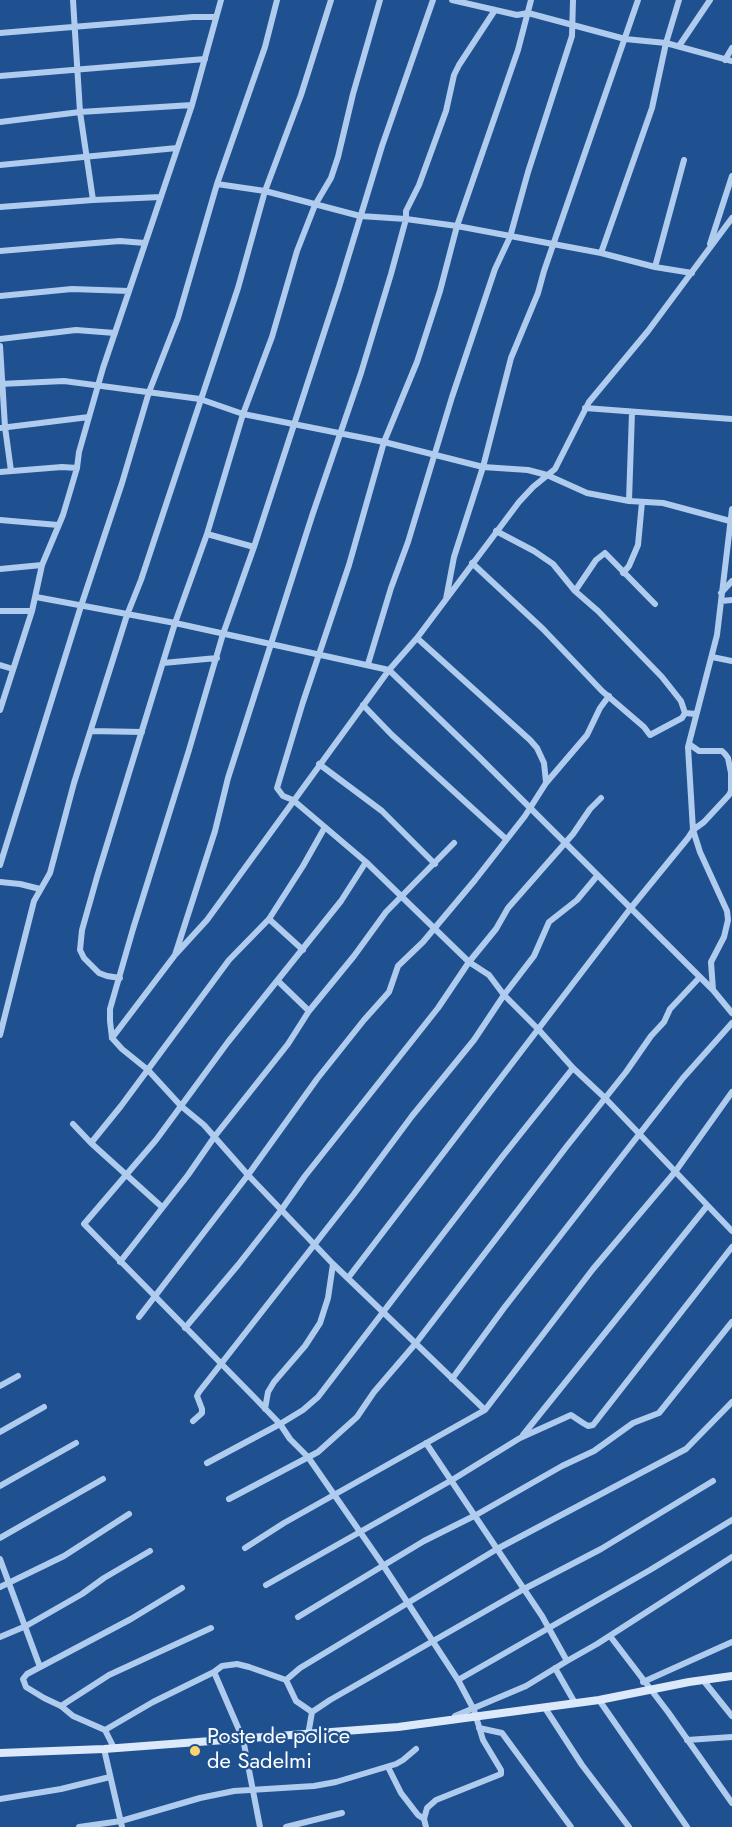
<!DOCTYPE html>
<style>
body{margin:0}
canvas{display:block;background:#1f5090}
</style>
<canvas width="732" height="1827"></canvas>
<script>
const ctx = document.querySelector('canvas').getContext('2d');
ctx.lineJoin = 'round';
const shape = rows => new Path2D(rows.map(r => 'M' + r).join(''));
function trace(path, color, width, dash) { ctx.strokeStyle = color; ctx.lineWidth = width; ctx.lineCap = dash ? 'butt' : 'round'; ctx.setLineDash(dash || []); ctx.stroke(path); }
function drawText(font, color, halo, rows, align = 'center') {
  ctx.font = font + ' Jost,sans-serif'; ctx.lineWidth = 4.5; ctx.setLineDash([]); ctx.textBaseline = 'middle'; ctx.strokeStyle = halo; ctx.fillStyle = color; for (const [text, x, y, turn = 0] of rows) {
    ctx.save(); ctx.translate(x, y); ctx.rotate((+turn || 0) * Math.PI / 180); ctx.textAlign = isNaN(turn) ? turn : align; if (halo) ctx.strokeText(text, 0, 0); ctx.fillText(text, 0, 0); ctx.restore();
  }
}
const street = shape([
 [73,0,80,112,93,200],
 [433,0,382,146,339,287,254,547,223,634,189,750,133,929,110,1009,110,1021,112,1038,122,1049,148,1070,181,1106,204,1125,248,1175,333,1264,485,1410],
 [452,0,517,15,528,13,625,39,666,43,732,61],
 [531,0,518,50,457,226,440,291,417,362,384,442,349,565,303,702,277,788,283,796,293,800,366,862,469,962,489,975,504,995,538,1029,573,1068,605,1098,732,1231],
 [0,33,193,17,216,17],
 [679,46,710,0],
 [725,60,732,48],
 [0,76,205,59],
 [0,122,80,112,192,105],
 [0,165,177,148],
 [217,184,265,191,360,216,406,219,457,226,601,253,655,267,692,273],
 [0,207,93,200,161,197],
 [710,244,732,176],
 [0,251,95,243,120,241,145,243],
 [601,253,652,108,666,43,679,0],
 [655,267,684,160],
 [0,296,72,289,129,291],
 [0,339,76,330,115,333],
 [0,346,5,427,11,471],
 [0,384,64,381,200,399,243,414,384,442,483,467,528,470,547,475,587,493,629,501,663,503,730,521],
 [585,408,732,419],
 [0,428,89,417],
 [0,472,62,467,77,468],
 [629,501,632,412],
 [732,509,717,635,688,747,693,830,700,852,727,911,728,920,724,937,711,962,713,990,732,1013],
 [0,520,58,525],
 [496,531,534,551,553,564,575,591,598,611,662,677,681,701,685,713],
 [207,534,254,547],
 [472,563,543,629,602,691,644,727,650,735,682,718,685,713,696,714],
 [0,569,42,565],
 [623,573,629,566,638,545,642,502],
 [575,591,596,560,605,553,655,604],
 [721,593,732,581],
 [36,597,175,623,389,670,417,638,519,502,533,487,555,469,589,402,648,331,732,218],
 [446,599,454,557,483,467,511,358,538,293,544,271,638,0],
 [721,601,732,600],
 [0,611,32,611],
 [417,638,530,740,537,748,544,763,546,782],
 [712,657,732,661],
 [163,663,217,658],
 [368,664,391,588,408,542,452,397,495,269,510,237,528,172,572,36,573,0],
 [0,665,13,669],
 [363,705,392,735,506,839],
 [0,710,32,611,42,565,63,515,77,468,79,452,103,368,192,105,221,0],
 [91,731,142,732],
 [319,764,382,811,435,864],
 [366,862,341,901,228,1042,156,1140,84,1224,254,1397,280,1424,290,1439,308,1457,383,1565,458,1680,474,1710,483,1740,501,1770,501,1774,436,1800,427,1808,424,1819,426,1827],
 [0,865,81,606,122,483,149,392,178,318,217,184,265,47,277,0],
 [0,882,20,884,40,889],
 [269,919,303,950],
 [175,955,215,831,228,778,312,516,361,373,391,274,406,219,406,211,419,185,446,111,454,75,459,65,495,10],
 [120,978,107,976,99,973,84,958,80,950,82,930,97,877,175,623,207,534,243,414,272,337,297,251,315,205,331,178,338,157,353,94,380,0],
 [278,981,309,1011],
 [0,1035,34,901,50,873,74,783,127,615,141,580,238,288,265,191,301,95,331,0],
 [112,1038,175,955,207,920,389,670,479,757,713,990],
 [73,1124,91,1143,162,1207],
 [91,1143,121,1106,229,960,269,919,303,866,325,827],
 [120,1262,188,1175,215,1136,288,1044,309,1011,354,956,386,912,454,843],
 [348,1278,630,909,688,838,693,830,704,822,729,795,731,791,731,773,728,758,725,754,722,751,699,751,689,744],
 [139,1317,248,1175,317,1079,364,1020,389,992,398,966,423,942,475,880,525,816,546,783,587,735,600,708,609,696],
 [185,1328,238,1265,282,1209,305,1176,438,1008,469,962,496,929,508,908,573,834,590,809,601,798],
 [452,1379,504,1308,683,1078,732,1023],
 [0,1386,18,1376],
 [265,1409,268,1392,274,1382,305,1346,320,1323,328,1298,333,1264],
 [193,1421,202,1413,202,1409,197,1396,199,1392,354,1194,412,1116,474,1040,504,995,534,956,549,922,577,900,597,876],
 [0,1432,44,1407],
 [523,1435,707,1206],
 [426,1443,542,1616,567,1661,526,1686,455,1716],
 [207,1463,280,1424,303,1410,318,1397,502,1157,573,1068],
 [0,1486,76,1443],
 [229,1499,318,1452,357,1417,374,1392,416,1343,567,1146,626,1072,651,1036,664,1022,670,1009,699,978],
 [0,1538,103,1479],
 [245,1548,284,1523,485,1410,593,1269,675,1172,732,1092],
 [0,1559,40,1667],
 [266,1585,452,1480,520,1438,571,1415,583,1423,588,1426,593,1425,732,1247],
 [0,1587,64,1556,129,1514],
 [298,1617,424,1541,476,1515,562,1466,594,1451,633,1423,659,1413,732,1322],
 [610,1636,668,1712,732,1803],
 [0,1637,26,1626,82,1594,104,1578,150,1551],
 [567,1661,597,1644,732,1557],
 [555,1668,575,1703],
 [214,1672,243,1739,260,1827],
 [458,1680,650,1570,732,1520],
 [703,1680,732,1716],
 [643,1682,732,1642],
 [599,1700,687,1827],
 [61,1706,109,1675,211,1628],
 [545,1708,582,1765,629,1827],
 [312,1712,296,1701,286,1680,300,1668,497,1549,686,1449,732,1402],
 [479,1728,502,1733,571,1827],
 [105,1730,153,1702,214,1672,222,1666,237,1664,249,1667,286,1680],
 [308,1735,312,1712,330,1700,524,1589,601,1549,713,1481],
 [687,1740,732,1737],
 [114,1748,105,1730,73,1716,61,1706,44,1698,26,1687,23,1679,27,1674,131,1619,182,1588],
 [104,1749,122,1827],
 [388,1767,401,1793,418,1815,424,1819],
 [0,1799,61,1789,110,1777],
 [79,1827,121,1821,200,1798,234,1791,314,1786,336,1782,396,1764,403,1760,416,1749],
 [286,1827,342,1813]
]);
const secondary = shape([
 [0,1753,104,1749,398,1727,599,1700,689,1682,732,1676]
]);
const markers = [
 [195,1751,6,"#fbd36f"]
];
const poiNames = [
 ["Poste de police",207,1738],
 ["de Sadelmi",207,1763]
];
trace(street, '#afcbed', 6);
trace(secondary, '#dbe9fa', 8);
for (const [x, y, r, color] of markers) { const dot = new Path2D(); dot.arc(x, y, r, 0, 2 * Math.PI); ctx.fillStyle = color; ctx.fill(dot); trace(dot, '#1f5090', 2); }
drawText('22px', '#fff', '#1f5090', poiNames, 'left');
</script>
